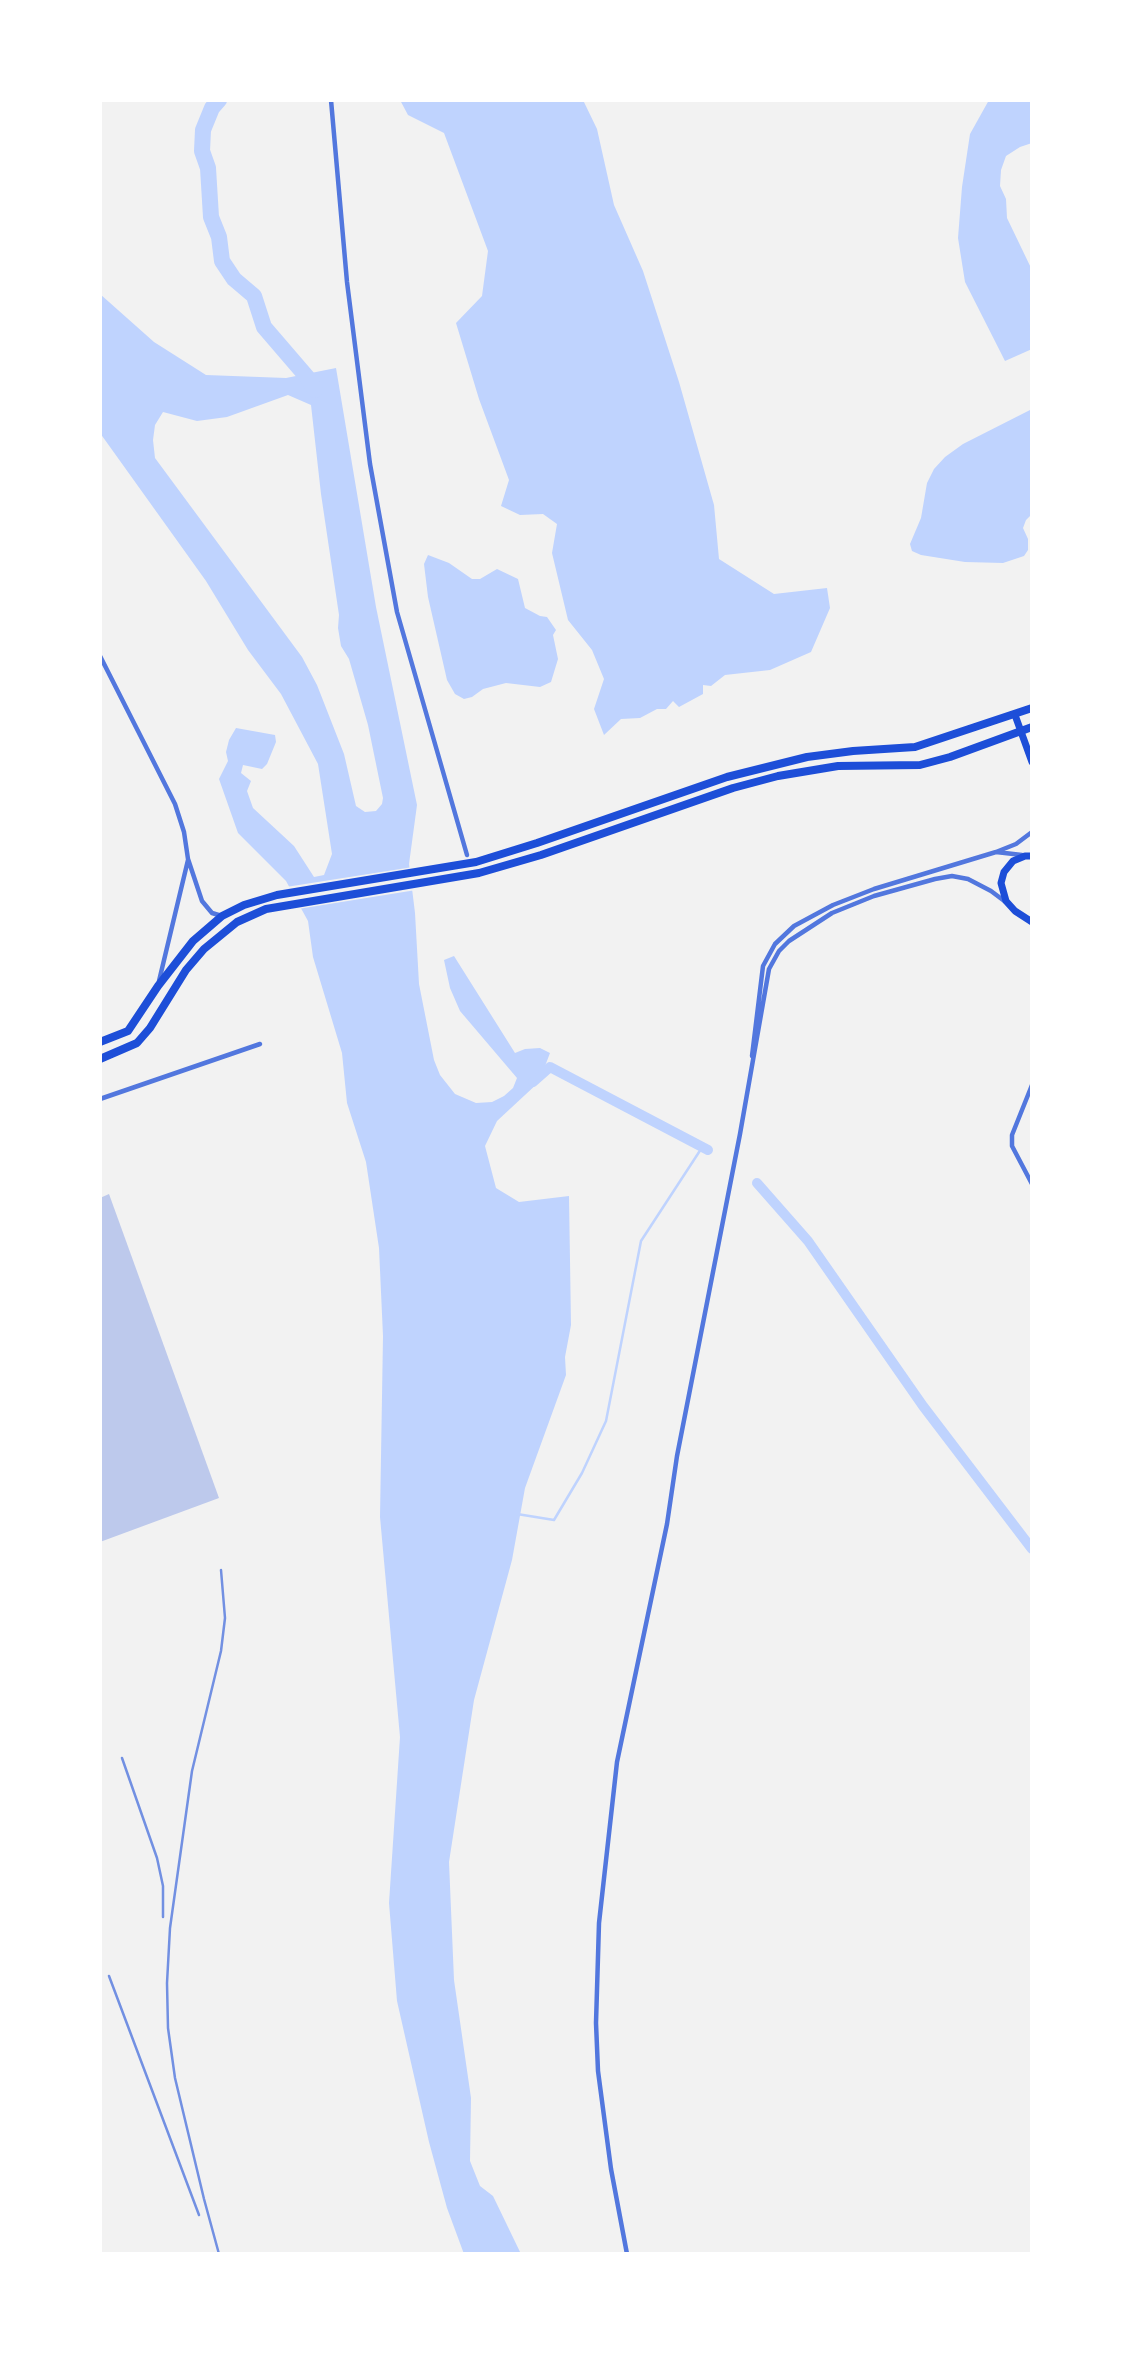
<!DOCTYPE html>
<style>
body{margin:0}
#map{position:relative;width:1132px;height:2354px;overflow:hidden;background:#f2f2f2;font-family:Commissioner,sans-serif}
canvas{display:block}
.frame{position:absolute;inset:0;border:102px solid #fff;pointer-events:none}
</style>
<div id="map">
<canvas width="1132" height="2354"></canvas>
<div class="frame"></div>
</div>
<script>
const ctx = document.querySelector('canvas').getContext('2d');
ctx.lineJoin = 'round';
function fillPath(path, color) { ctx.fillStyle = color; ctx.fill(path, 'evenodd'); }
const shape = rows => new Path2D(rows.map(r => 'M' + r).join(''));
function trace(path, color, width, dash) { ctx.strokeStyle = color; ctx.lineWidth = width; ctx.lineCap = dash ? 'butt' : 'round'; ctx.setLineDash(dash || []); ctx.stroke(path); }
const water = shape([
 [400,100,583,100,597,129,614,205,643,271,679,382,714,505,719,559,774,594,827,588,830,608,811,652,770,670,725,675,711,686,703,685,703,694,679,707,673,701,666,709,657,709,640,718,621,719,604,735,594,709,604,679,592,650,568,620,552,553,557,524,543,514,520,515,501,506,509,480,479,399,456,323,482,296,488,251,444,133,408,115],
 [989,100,1032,100,1032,143,1020,147,1006,156,1001,170,1000,186,1006,199,1007,218,1032,270,1032,349,1005,361,965,282,958,238,962,187,970,134],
 [100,294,154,342,206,375,286,378,336,368,376,607,417,805,409,864,415,913,419,984,434,1060,440,1075,455,1094,476,1103,492,1102,504,1096,513,1088,517,1078,460,1011,450,988,444,960,454,956,515,1053,525,1049,540,1048,550,1053,539,1082,497,1121,485,1146,496,1188,519,1202,569,1196,571,1325,565,1357,566,1375,525,1488,512,1560,474,1700,449,1862,454,1980,471,2098,470,2161,480,2186,493,2196,521,2254,464,2254,447,2208,429,2142,397,2001,389,1903,400,1737,380,1517,383,1336,379,1248,366,1162,347,1103,342,1053,313,957,308,921,286,881,238,833,219,779,228,761,226,752,229,740,236,728,275,735,276,742,267,764,262,769,243,765,241,773,251,781,247,791,253,808,294,846,314,877,324,875,332,854,318,764,281,694,248,650,206,581,100,433],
 [288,395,311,405,321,494,339,615,338,628,341,646,349,659,368,725,383,798,382,804,376,811,365,812,356,806,344,754,317,685,302,657,155,458,153,440,155,425,163,412,197,421,227,417],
 [1032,409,1032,514,1026,520,1023,528,1028,539,1028,550,1024,556,1003,563,965,562,921,555,912,551,910,544,921,518,927,483,934,469,945,457,963,444],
 [428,555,449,563,472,579,480,579,497,569,518,579,525,608,540,616,547,617,556,630,553,635,558,659,551,682,540,687,506,683,483,689,472,697,464,699,455,694,447,680,428,597,424,564]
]);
const pier = shape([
 [413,867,416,890,298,909,286,887]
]);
const stream = shape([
 [517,1514,554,1520,582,1473,606,1421,641,1241,703,1146]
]);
const canal = shape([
 [533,1082,550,1067,708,1150],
 [757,1183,808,1241,923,1406,1032,1549]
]);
const river = shape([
 [219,100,212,108,203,130,202,151,208,168,211,217,219,237,222,261,234,279,254,296,264,327,307,377,315,390]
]);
const building = shape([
 [109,1194,219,1498,100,1542,100,1198]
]);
const minor = shape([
 [331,100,347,282,370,464,397,612,467,855],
 [100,656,175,804,184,832,188,859,202,901,212,913,222,916],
 [996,852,1022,855],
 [159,981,188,860],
 [752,1056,763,966,775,944,794,926,833,905,874,889,996,852,1016,844,1032,832],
 [1032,1085,1012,1135,1012,1146,1032,1184],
 [100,1099,260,1044],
 [627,2254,611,2169,598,2071,596,2023,599,1923,617,1762,667,1524,677,1456,740,1134,769,969,779,951,789,941,832,913,874,896,935,879,952,876,968,879,991,891,1007,903]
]);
const secondary = shape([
 [1015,715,1032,762],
 [1032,856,1025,856,1013,861,1004,872,1001,883,1006,901,1015,911,1032,922]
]);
const trunk = shape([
 [100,1042,128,1031,158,986,193,941,222,916,244,905,277,895,476,862,537,843,727,777,807,757,853,751,915,747,1032,708],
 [100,1059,137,1043,150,1028,186,970,204,949,237,922,266,909,479,873,541,855,733,788,778,776,838,766,920,765,950,757,1032,727]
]);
const rail = shape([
 [122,1758,157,1858,163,1886,163,1917],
 [109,1976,199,2215],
 [219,2254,204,2199,175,2078,168,2028,167,1983,170,1928,192,1771,221,1651,225,1618,221,1570]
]);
fillPath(water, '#bfd3fe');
fillPath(pier, '#f2f2f2');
trace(stream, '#bfd3fe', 2.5);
trace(canal, '#bfd3fe', 10);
trace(river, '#bfd3fe', 16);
fillPath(building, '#bdc9ec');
trace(minor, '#5277de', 4.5);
trace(secondary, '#1d4ed8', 7);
trace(trunk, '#1d4ed8', 8);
trace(rail, '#7290e2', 2.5);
</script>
